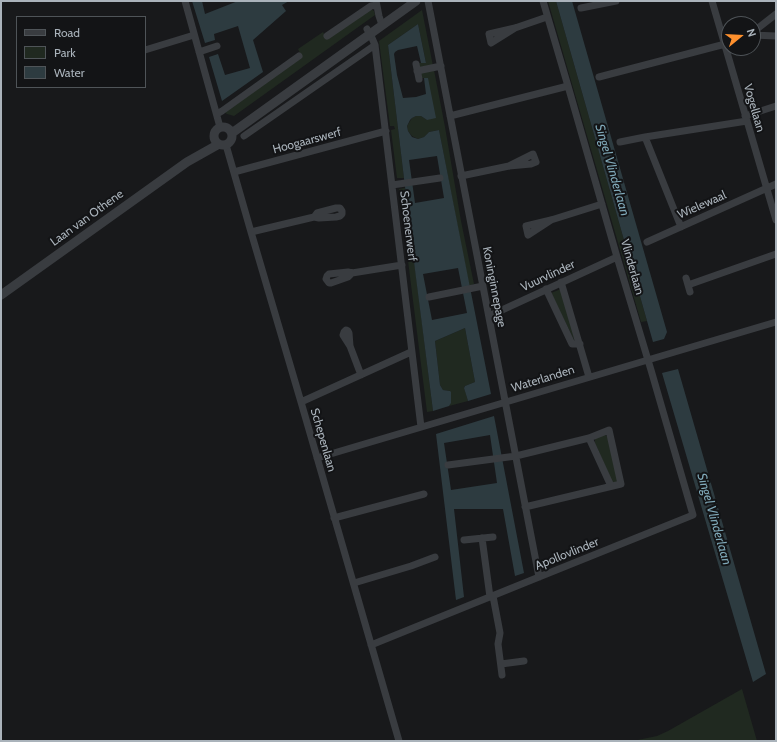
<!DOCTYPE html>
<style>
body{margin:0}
#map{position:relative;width:777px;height:742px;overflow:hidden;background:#18191b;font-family:Cabin,sans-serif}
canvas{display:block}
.frame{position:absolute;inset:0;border:2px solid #aab3bb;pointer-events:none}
.legend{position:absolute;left:16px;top:16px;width:130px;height:72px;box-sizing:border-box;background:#131416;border:1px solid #4f5458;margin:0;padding:5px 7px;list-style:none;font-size:12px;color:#aab3bb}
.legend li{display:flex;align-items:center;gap:8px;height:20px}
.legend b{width:20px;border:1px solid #4f5458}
.north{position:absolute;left:721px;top:16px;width:40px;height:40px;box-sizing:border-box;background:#131416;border:1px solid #4f5458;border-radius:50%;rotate:72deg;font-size:11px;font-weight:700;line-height:16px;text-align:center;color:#aab3bb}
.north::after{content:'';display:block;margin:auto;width:14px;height:18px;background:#fe902d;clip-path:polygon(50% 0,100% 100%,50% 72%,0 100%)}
</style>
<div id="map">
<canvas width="777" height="742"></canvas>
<div class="frame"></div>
<ul class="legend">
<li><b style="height:5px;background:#393c40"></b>Road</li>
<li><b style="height:11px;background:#202920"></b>Park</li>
<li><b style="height:11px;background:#2d3b40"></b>Water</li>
</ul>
<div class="north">N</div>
</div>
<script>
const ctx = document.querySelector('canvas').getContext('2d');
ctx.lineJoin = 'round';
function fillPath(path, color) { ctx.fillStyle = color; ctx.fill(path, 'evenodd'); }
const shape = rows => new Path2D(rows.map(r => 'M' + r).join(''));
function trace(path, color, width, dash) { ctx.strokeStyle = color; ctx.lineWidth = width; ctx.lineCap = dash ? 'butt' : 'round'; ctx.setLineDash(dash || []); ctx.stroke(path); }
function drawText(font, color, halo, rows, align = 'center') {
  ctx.font = font + ' Cabin,sans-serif'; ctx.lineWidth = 4; ctx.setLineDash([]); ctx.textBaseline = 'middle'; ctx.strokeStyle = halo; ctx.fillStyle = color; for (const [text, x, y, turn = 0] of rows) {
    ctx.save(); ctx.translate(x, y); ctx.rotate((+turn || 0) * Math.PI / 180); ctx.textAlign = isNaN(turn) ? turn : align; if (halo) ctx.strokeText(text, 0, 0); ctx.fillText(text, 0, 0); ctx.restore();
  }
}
const green = shape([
 [548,1,556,1,647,321,641,322],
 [371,9,374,11,375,15,234,116,227,114,224,112,302,57,298,49,323,32,327,38],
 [422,10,433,66,420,68,418,63,426,63,418,24,388,45,404,178,397,178,391,130,395,129,394,126,390,126,379,41],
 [434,70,445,127,461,221,474,284,469,286,439,130,429,132,424,137,418,139,412,136,408,131,407,126,412,118,416,116,421,116,427,120,428,78,421,78,421,73],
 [405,188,433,411,427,412,399,189],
 [561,289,576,340,575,342,551,293],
 [465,328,475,382,465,386,464,387,468,401,449,406,450,404,450,391,443,390,440,385,435,341],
 [604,434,608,437,618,482,613,484,595,443,595,438],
 [742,689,757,741,633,741,657,736,668,731]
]);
const water = shape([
 [192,1,202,1,205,14,238,1,289,1,282,5,286,11,253,40,263,72,222,101,209,57,218,54,225,75,250,68,238,26,214,34,215,40,205,43],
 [556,1,572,1,667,332,664,339,653,342],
 [418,24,426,63,421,63,417,46,398,50,395,52,394,54,397,75,403,98,416,97,426,94,424,78,428,78,436,118,427,120,421,116,416,116,412,118,410,120,407,126,408,131,412,137,418,139,424,137,429,132,439,130,491,394,468,401,464,388,465,386,475,382,465,328,435,341,440,385,443,390,450,391,451,392,451,403,449,406,433,411,415,270,388,45],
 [437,156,444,198,415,203,409,160],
 [458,268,467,313,432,320,423,274],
 [678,369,766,674,753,682,662,373],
 [494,416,524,573,515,576,503,509,454,509,464,597,456,600,436,434],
 [490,435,497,483,451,490,444,443]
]);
const minor = shape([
 [185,1,220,127],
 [376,1,379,16,382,25],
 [428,1,539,577],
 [712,1,776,220],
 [581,8,616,1],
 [515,28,491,43,489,34,515,28,547,17],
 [367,29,372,38,375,45,421,427],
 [753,32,776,14],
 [753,35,776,36],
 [327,36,371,6,376,5],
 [145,50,194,35],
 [199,52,217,46],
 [416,64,419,79],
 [417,71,441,66],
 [599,77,729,43],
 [217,114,222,111,299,56],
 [450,116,568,86],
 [745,116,776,106],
 [244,136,375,45],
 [645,137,681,227],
 [620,142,645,137,747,121],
 [226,145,251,232,301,402,399,741],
 [234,172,386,131],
 [461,176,509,166,531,164,536,162,533,154,509,166],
 [392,185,440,178],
 [551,220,528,235,526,226,551,220,602,204],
 [251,232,314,217,317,213,336,208,340,208,342,211,342,214,340,216,336,217,319,218,314,217],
 [647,242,776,184],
 [352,273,348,277,331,283,329,283,326,279,327,276,329,274,348,272,352,273,402,265],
 [686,278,690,292],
 [561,282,589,377],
 [688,285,776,254],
 [546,289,572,344,580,344],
 [429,297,483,286],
 [489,316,617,257],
 [350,346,343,335,344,332,346,330,348,331,349,333,350,346,361,375],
 [301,402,411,352],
 [589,438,611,486],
 [317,458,776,322],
 [448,465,516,456,589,438,609,430,621,484,525,507],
 [334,518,424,494],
 [482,538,490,597],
 [464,540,493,537],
 [354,583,411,566,435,557],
 [493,596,500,633,498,644,502,675],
 [371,645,539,577,693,515,651,370,617,257,568,86,543,1],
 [501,664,524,661]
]);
const tertiary = shape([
 '214 136a9 9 0 1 1 18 0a9 9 0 1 1-18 0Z',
 [232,133,416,1],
 [1,295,187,162,219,144]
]);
const streetNames = [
 ["Vogellaan",754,108,74],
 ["Hoogaarswerf",307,141,-15],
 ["Wielewaal",702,205,-24],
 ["Laan van Othene",87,218,-36],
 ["Schoenerwerf",408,226,83],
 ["Vlinderlaan",632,267,74],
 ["Vuurvlinder",548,276,-25],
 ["Koninginnepage",494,287,79],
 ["Waterlanden",543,379,-17],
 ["Schepenlaan",323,440,74],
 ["Apollovlinder",567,554,-22]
];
const waterNames = [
 ["Singel Vlinderlaan",612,170,74],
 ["Singel Vlinderlaan",714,519,74]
];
fillPath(green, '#202920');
fillPath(water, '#2d3b40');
trace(minor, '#393c40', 7);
trace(tertiary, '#393c40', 9);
drawText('12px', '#aab3bb', '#131416', streetNames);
drawText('italic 13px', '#7fa8b8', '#131416', waterNames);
</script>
